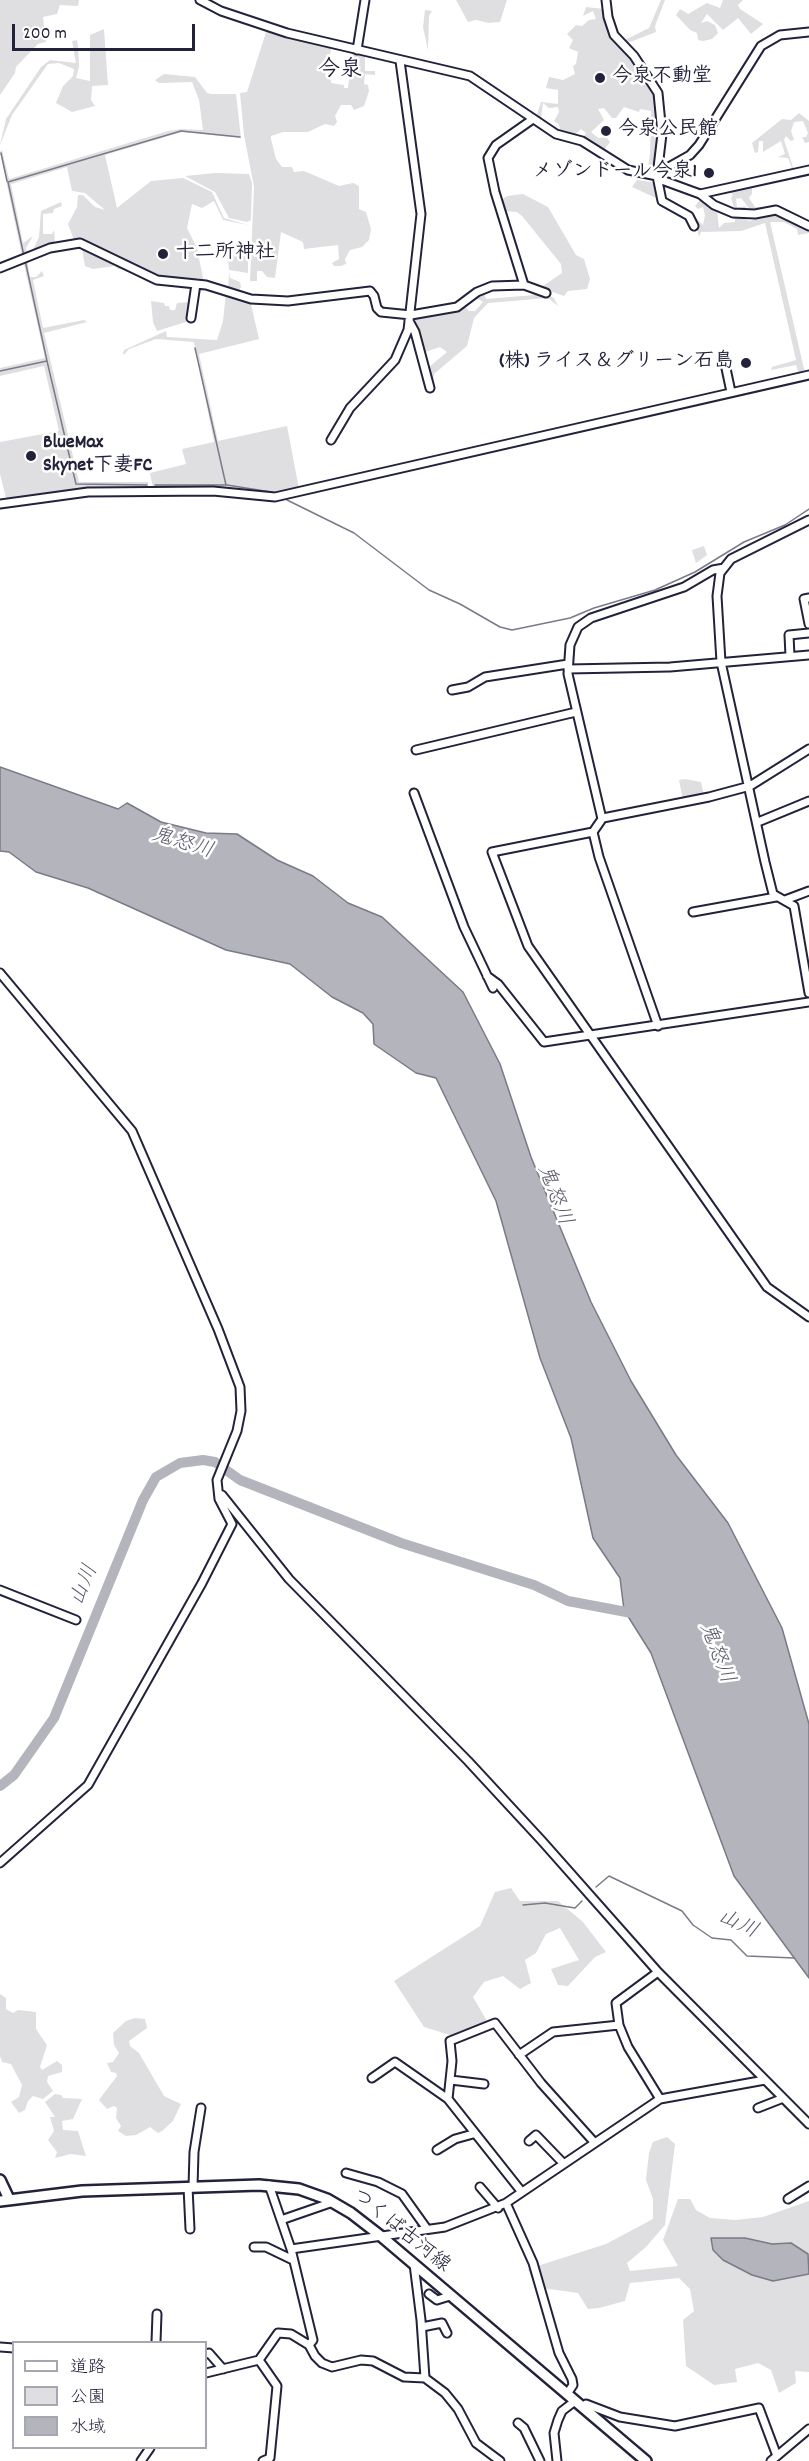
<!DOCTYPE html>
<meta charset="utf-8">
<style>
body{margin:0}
#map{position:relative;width:809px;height:2461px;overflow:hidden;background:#fff;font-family:Dekko,"Klee One",sans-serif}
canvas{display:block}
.legend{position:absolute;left:12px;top:2341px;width:195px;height:108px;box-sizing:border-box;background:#fff;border:2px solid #a7a7b1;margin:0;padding:8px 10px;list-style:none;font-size:18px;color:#22223b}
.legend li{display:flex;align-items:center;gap:12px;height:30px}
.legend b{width:30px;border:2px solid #a7a7b1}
.scale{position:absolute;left:12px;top:24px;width:183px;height:27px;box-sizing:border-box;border:3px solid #22223b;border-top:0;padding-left:8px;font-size:18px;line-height:21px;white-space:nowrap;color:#22223b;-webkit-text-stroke:4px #fff;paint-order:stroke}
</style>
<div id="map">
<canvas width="809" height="2461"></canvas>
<ul class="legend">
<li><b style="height:8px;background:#fff"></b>道路</li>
<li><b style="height:16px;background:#dfdfe2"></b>公園</li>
<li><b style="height:16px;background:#b4b4bc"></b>水域</li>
</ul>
<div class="scale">200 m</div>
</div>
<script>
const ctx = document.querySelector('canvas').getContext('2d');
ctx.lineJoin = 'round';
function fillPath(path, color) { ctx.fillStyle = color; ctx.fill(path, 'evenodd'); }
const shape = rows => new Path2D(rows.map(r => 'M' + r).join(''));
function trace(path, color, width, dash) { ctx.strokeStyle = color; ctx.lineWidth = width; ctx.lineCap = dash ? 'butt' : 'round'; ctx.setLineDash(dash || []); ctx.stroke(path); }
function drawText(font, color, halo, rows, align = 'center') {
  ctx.font = font + ' Dekko,"Klee One",sans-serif'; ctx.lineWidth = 5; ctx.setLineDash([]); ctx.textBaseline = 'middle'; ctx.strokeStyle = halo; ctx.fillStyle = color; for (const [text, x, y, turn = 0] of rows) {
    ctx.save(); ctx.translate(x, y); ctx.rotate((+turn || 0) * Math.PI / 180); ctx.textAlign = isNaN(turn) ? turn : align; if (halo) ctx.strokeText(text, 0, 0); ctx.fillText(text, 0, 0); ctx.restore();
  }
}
const green = shape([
 [0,0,79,0,78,6,60,5,57,14,43,17,46,42,38,44,16,67,15,73,0,95],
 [456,0,507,0,500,22,489,23,476,20,468,22],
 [661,0,665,0,655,26,656,32,625,44,633,48,654,87,661,132,655,174,640,171,648,167,650,154,651,111,640,109,639,112,624,107,616,118,612,118,604,108,598,109,604,120,591,132,598,138,606,137,610,142,604,150,598,152,582,139,586,133,581,129,573,137,561,132,559,125,554,121,559,112,558,107,549,108,543,103,541,119,536,118,541,102,558,104,558,90,546,88,549,77,563,80,575,74,573,66,576,64,578,52,569,48,573,40,567,34,576,25,582,26,589,20,596,19,593,11,583,16,586,7,604,9,623,41,649,28],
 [723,0,743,0,738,5,740,9,763,24,751,34,738,18,723,30,707,14,701,23,707,21,715,25,718,33,712,39,703,41,698,40,697,33,690,30,676,15,680,9,688,14,707,3,720,8],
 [425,10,432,11,429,16,428,50,423,27],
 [104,29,108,85,92,86,91,100,95,106,72,112,56,103,63,86,73,76,74,69,59,63,48,64,12,115,0,145,6,119,41,67,50,60,76,63,72,41,77,40,78,45,79,67,76,78,90,81,90,35],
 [267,29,332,46,325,76,331,80,331,83,344,85,344,88,348,88,352,53,368,56,365,57,365,71,375,71,375,75,365,74,364,84,368,85,369,91,364,106,354,110,351,105,341,105,335,116,337,122,334,126,325,124,308,132,283,132,271,136,271,139,276,159,282,167,292,167,294,172,304,171,339,186,353,183,359,186,359,209,366,212,371,229,369,240,362,247,350,250,345,259,346,264,341,266,334,266,332,263,339,259,338,245,304,249,303,242,281,232,275,278,267,277,262,271,257,271,257,281,250,281,254,187,244,135,240,93,247,92],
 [164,74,195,77,207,93,211,94,236,94,241,138,182,132,105,155,117,208,151,181,183,178,212,192,224,218,248,225,223,220,214,201,202,208,192,204,187,228,197,248,204,283,156,275,152,282,141,273,118,269,115,266,93,269,85,266,81,245,74,240,68,224,77,207,78,195,83,195,95,207,105,210,85,193,72,191,67,167,11,184,23,243,33,236,26,248,27,255,22,256,0,152,2,150,9,179,168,131,181,129,203,130,199,100,192,82,159,83,155,80],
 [799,113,809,121,809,142,805,143,802,137,806,137,808,133,803,121,794,122,791,131,794,140,791,141,786,136,784,140,794,170,780,173,792,168,788,158,778,157,785,154,781,141,763,152,763,141,759,141,758,152,755,153,752,143,782,119,791,120],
 [215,173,249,174,252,183,251,220,247,222,229,218,215,192,185,176],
 [637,180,651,182,655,185,658,199,632,187],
 [752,185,752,194,749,198,755,207,762,207,763,210,751,211,741,198,736,199,737,208,745,206,749,210,735,211,731,198,733,194,725,190],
 [523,194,548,207,576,255,584,259,590,279,587,289,568,291,564,296,544,289,543,286,562,273,561,264,522,216,517,212,504,211,499,202,507,196],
 [701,199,704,204,717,210,719,228,724,223,735,222,735,216,743,216,744,219,750,221,773,212,809,227,809,233,798,235,797,229,784,222,770,222,805,373,799,374,796,365,771,370,772,367,796,360,765,223,741,231,701,232,699,237,695,217,703,225,705,215,703,207,698,209,695,206],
 [61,202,62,206,54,209,53,213,43,214,43,234,52,234,54,230,55,244,33,250,39,237,41,211],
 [227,248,248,252,248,273,229,270],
 [27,259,30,277,36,277,42,271,44,276,33,280,43,328,84,320,87,322,44,333,79,482,148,482,148,489,76,490,11,499,6,498,0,474,0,442,59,431,44,366,0,376,0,368,45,358,23,260],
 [229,272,230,278,240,282,241,287,238,293,228,291],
 [483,291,486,299,535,295,535,291,554,298,558,306,548,298,488,303,474,318,467,346,434,374,432,389,424,364,429,367,447,352,440,347,422,353,414,317,447,311],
 [475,297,483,302,475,311,469,311,465,306],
 [226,293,250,300,259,339,199,354,218,441,287,426,299,489,268,495,153,488,150,473,186,464,182,449,214,442,194,342,156,339,129,349,124,355,123,353,124,350,166,331,167,337,217,340,223,321],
 [151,301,164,303,165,306,169,306,170,310,175,310,177,303,191,302,189,321,157,331,153,322],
 [704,546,707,555,696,563,692,550],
 [685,779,701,782,704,795,683,800,679,780],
 [511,1888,520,1901,558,1901,583,1922,606,1952,595,1957,568,1986,558,1985,551,1969,579,1960,560,1928,546,1934,536,1953,525,1960,531,1983,520,1989,503,1976,484,1982,473,1997,487,2021,453,2036,424,2027,394,1981,480,1926,495,1892],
 [0,1994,6,1998,6,2009,13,2013,18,2010,36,2012,36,2029,47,2045,40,2067,42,2070,57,2061,62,2065,62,2072,48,2076,47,2082,53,2091,43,2099,33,2096,28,2101,25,2110,19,2113,11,2102,19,2097,22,2085,11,2064,2,2062,0,2056],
 [135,2018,145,2019,147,2028,129,2041,130,2046,139,2053,164,2096,181,2104,173,2121,162,2131,158,2133,150,2127,136,2135,126,2136,118,2131,121,2126,116,2118,117,2108,114,2106,107,2109,99,2100,117,2076,116,2073,111,2072,107,2063,113,2062,119,2053,114,2045,113,2033,126,2021],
 [55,2094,61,2095,63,2098,82,2099,73,2119,62,2121,63,2130,78,2131,86,2156,71,2154,55,2158,57,2152,48,2140,54,2131,50,2117,55,2117,45,2102],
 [667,2137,675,2144,665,2225,646,2247,627,2263,630,2271,678,2266,663,2240,678,2199,690,2199,696,2210,710,2218,735,2220,763,2217,809,2201,809,2372,795,2371,796,2383,779,2393,771,2370,758,2363,735,2369,737,2382,714,2385,686,2366,683,2320,694,2311,690,2289,679,2278,630,2283,625,2301,599,2308,588,2309,578,2293,535,2287,528,2269,606,2244,653,2219,653,2199,646,2180,649,2153,653,2142]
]);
const water = shape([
 [0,767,118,809,127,803,161,822,206,833,237,834,277,860,313,876,348,903,382,917,463,992,500,1064,531,1157,591,1302,631,1381,676,1455,728,1523,782,1628,809,1724,809,1978,734,1876,651,1653,624,1610,620,1578,593,1538,571,1438,540,1358,496,1201,436,1078,416,1073,374,1044,373,1024,363,1013,332,997,290,964,226,950,88,888,36,872,9,852,0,851,0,767],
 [711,2238,745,2238,772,2244,791,2243,808,2254,809,2274,773,2281,752,2275,723,2260,713,2250,711,2238]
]);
const stream = shape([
 [1,153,7,181],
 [24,256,8,182,181,131,240,137],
 [25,260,47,361],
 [195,348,226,485],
 [0,371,47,361,76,484,147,485],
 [155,485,227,485,271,492],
 [287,500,354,533,429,590,460,604,500,627,512,630,570,618,594,608,655,590,695,572,744,542,785,525,809,509],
 [596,1887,609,1876,682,1911,693,1925,712,1938,731,1940,747,1956,794,1958],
 [523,1905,545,1903,575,1908,582,1901]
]);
const river = shape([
 [0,1786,14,1775,54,1718,143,1500,156,1477,180,1463,203,1460,215,1462,240,1480,401,1543,534,1585,568,1601,637,1614]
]);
const minor = shape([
 [200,0,221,11,287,33,470,76,556,134,582,141,628,170,657,176],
 [606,0,608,17,614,35,634,56,658,93,662,134,657,176,662,201,689,216,694,226],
 [357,50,365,0],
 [658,173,690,155,699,145,761,46,780,35,809,32],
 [659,179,700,194,714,205,733,213,755,214,776,210,809,226],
 [700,194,809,170],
 [0,268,50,248,80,243,157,280,206,285,251,299,288,301,370,291,374,296,377,308,381,312,411,315,457,307,477,292,492,286,524,285,546,293],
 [524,285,495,192,488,158,496,145,533,119],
 [191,318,196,284],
 [409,321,415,332,430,388],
 [724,359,731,392],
 [331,440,350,408,395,360,408,330,421,214,400,61],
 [0,504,88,492,213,491,275,497,809,375],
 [809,520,731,559,720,573,717,596,721,662,765,862,773,894,794,906,809,993],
 [724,568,713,570,684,587,591,618,578,627,570,645,568,674,602,819,593,832,492,852,528,946,767,1287,809,1317],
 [809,598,804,599,809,624],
 [790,656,789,635,809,633],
 [568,669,670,667,809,655],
 [452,690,468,687,485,677,568,664],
 [416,750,576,712],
 [414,793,464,927,493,988],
 [603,818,709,797,750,786,809,749],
 [758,822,809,801],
 [593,832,599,857,658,1026],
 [785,900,809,891],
 [693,912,776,897],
 [0,973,132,1131,218,1329,240,1387,241,1411,237,1431,217,1480,219,1499,232,1524,202,1583,88,1785,0,1863],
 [487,976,498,984,544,1042,809,1002],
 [222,1495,289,1579,468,1761,542,1841,658,1972,809,2124],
 [0,1590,76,1620],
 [619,2025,628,2047,660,2099],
 [519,2055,553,2032,619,2025,616,2003,658,1972],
 [372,2078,395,2062,448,2099],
 [451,2080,484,2084],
 [758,2108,781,2099],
 [529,2141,536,2135,563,2163],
 [437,2150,455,2139,473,2134],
 [346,2173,378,2182,402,2194,427,2229],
 [269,2185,291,2249,313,2340,309,2345,315,2356,322,2363,332,2367,361,2360,373,2361,404,2377,425,2378],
 [188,2187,190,2229],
 [193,2187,194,2152,201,2108],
 [480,2187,498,2208],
 [521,2191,448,2099,452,2061,450,2041,495,2023,541,2083,594,2142],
 [788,2199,809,2186],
 [281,2220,333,2202],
 [254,2247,266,2247,293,2260],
 [291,2249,445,2227,506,2203],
 [414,2264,421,2320,425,2378,445,2393,458,2409,476,2443,500,2461],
 [429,2294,437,2300,450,2296],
 [422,2327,442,2323,447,2333],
 [156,2342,157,2314],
 [0,2347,14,2348],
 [206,2354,209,2353,223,2369],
 [206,2373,259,2360],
 [567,2394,573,2385,572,2379,559,2353,533,2263,506,2203,660,2099,765,2080],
 [582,2407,586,2404,620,2417,675,2426,759,2408,777,2456],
 [518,2423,524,2428,540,2461],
 [141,2461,150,2448],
 [263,2461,270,2458,277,2386,259,2360,278,2333,291,2334,309,2345],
 [557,2461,554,2433,558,2420,562,2411,575,2401],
 [771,2461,809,2429]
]);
const major = shape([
 [0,2180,9,2199],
 [0,2201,82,2191,259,2185,299,2189,327,2199,351,2213,382,2237,646,2461]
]);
const markers = [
 [600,78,6,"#22223b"],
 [606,131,6,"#22223b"],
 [709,173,6,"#22223b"],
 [163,254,6,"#22223b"],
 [746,363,6,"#22223b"],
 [31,456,6,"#22223b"]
];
const poiNames = [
 ["今泉不動堂",612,78],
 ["今泉公民館",618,131],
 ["メゾンドール今泉1",697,173,"right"],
 ["十二所神社",175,254],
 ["(株) ライス＆グリーン石島",734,363,"right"],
 ["BlueMax",43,444],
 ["Skynet下妻FC",43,467]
];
const streetNames = [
 ["つくば古河線",400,2232,39]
];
const waterNames = [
 ["鬼怒川",182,845,17],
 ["鬼怒川",553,1196,69],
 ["山川",86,1586,-68],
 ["鬼怒川",715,1654,69],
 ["山川",737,1926,25]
];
const quarterNames = [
 ["今泉",340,72]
];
fillPath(green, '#dfdfe2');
fillPath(water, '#b4b4bc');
trace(water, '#7a7a88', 1.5);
trace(stream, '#7a7a88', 1.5);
trace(river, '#b4b4bc', 10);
trace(minor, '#22223b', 11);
trace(major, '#22223b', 14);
trace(minor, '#fff', 7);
trace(major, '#fff', 9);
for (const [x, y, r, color] of markers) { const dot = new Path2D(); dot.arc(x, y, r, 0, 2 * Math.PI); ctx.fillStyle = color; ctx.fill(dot); trace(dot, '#fff', 2); }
drawText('bold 20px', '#22223b', '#fff', poiNames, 'left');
drawText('20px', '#22223b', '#fff', streetNames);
drawText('italic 21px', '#5c5c6f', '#fff', waterNames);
drawText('bold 22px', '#22223b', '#fff', quarterNames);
</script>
